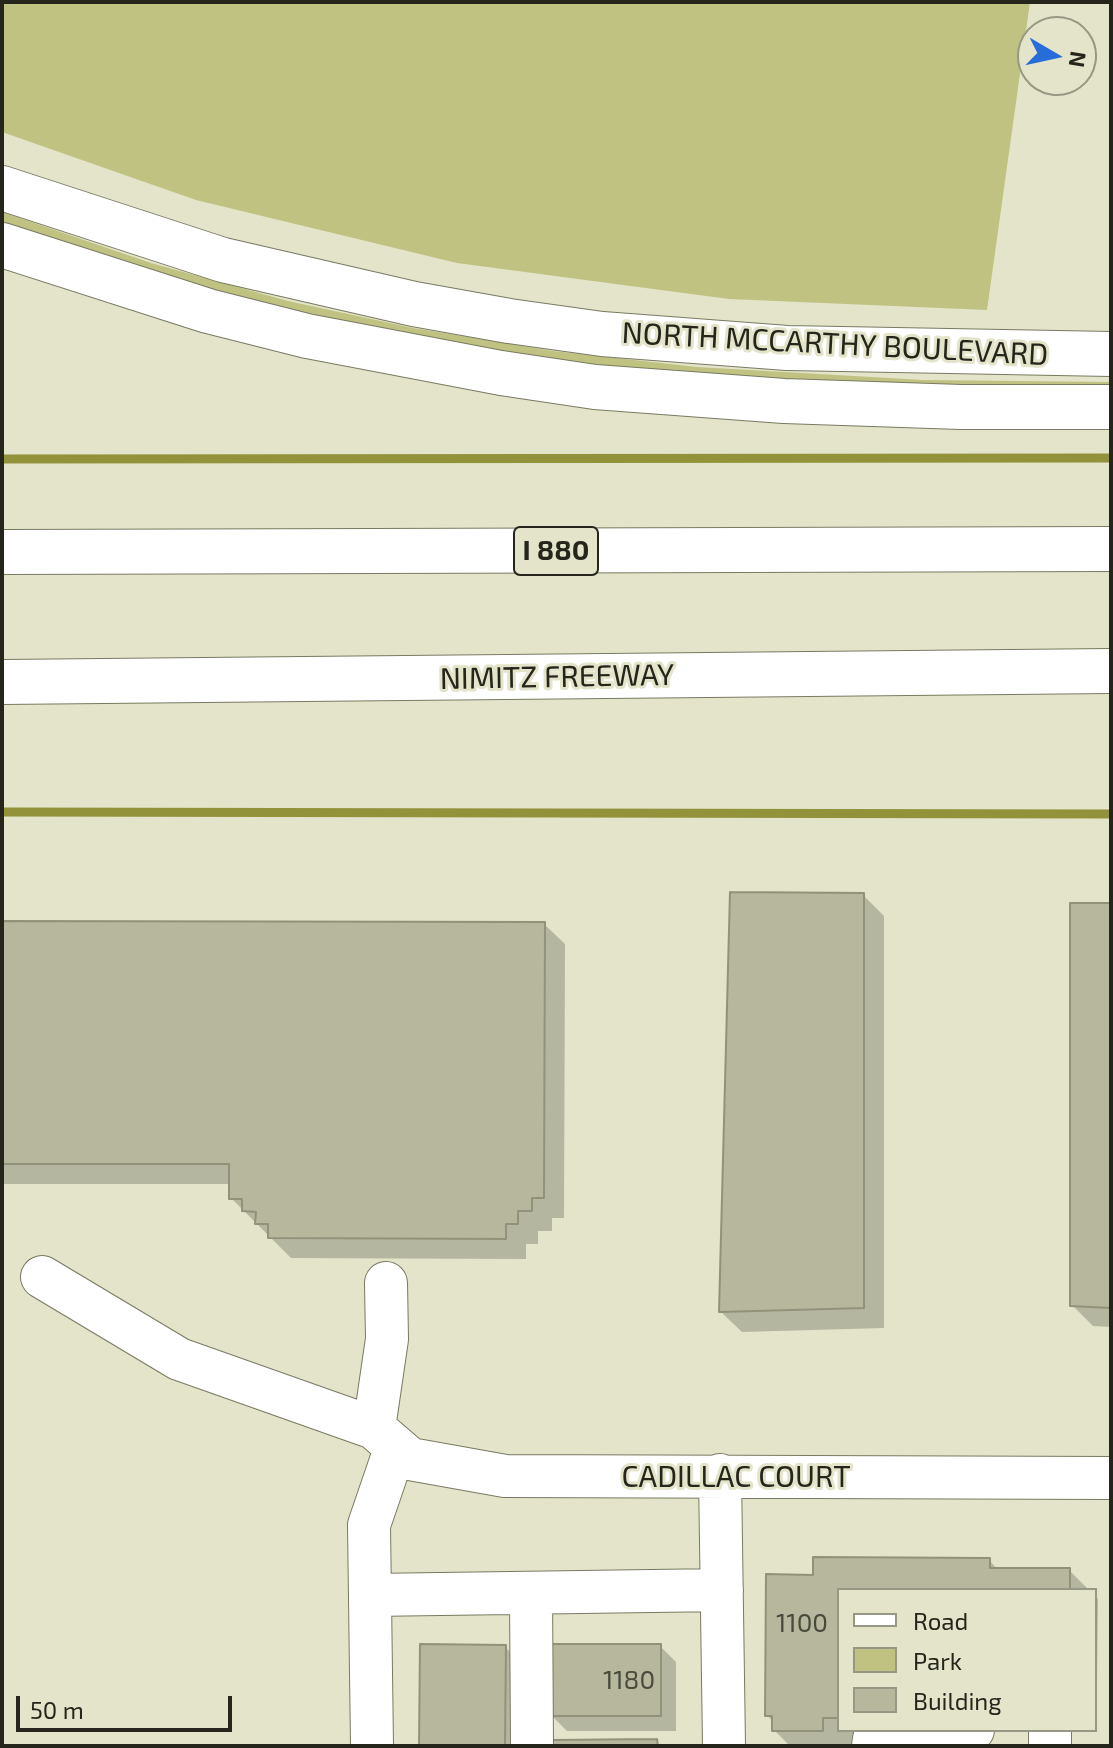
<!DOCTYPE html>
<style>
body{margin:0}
#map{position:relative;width:1113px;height:1748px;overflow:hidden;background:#e3e4c9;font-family:"Exo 2",sans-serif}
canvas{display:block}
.frame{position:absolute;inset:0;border:4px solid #25251b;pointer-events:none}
.legend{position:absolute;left:837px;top:1588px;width:260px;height:144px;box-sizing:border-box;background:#e3e4c9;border:2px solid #979883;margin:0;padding:10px 14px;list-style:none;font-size:24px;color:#25251b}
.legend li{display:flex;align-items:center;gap:16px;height:40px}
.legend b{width:40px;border:2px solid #979883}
.north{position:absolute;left:1017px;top:16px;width:80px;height:80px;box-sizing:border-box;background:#e3e4c9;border:2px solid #979883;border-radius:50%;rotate:99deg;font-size:22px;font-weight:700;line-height:32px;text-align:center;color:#25251b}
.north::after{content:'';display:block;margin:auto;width:28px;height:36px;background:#276dd9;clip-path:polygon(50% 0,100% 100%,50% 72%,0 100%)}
.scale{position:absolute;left:16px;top:1696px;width:216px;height:36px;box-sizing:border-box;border:4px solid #25251b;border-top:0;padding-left:10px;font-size:24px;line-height:28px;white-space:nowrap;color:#25251b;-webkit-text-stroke:6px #e3e4c9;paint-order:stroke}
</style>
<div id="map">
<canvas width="1113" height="1748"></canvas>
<div class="frame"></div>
<ul class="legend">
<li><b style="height:10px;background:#fff"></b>Road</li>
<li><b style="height:22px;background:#c0c281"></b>Park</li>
<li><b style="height:22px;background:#b6b79d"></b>Building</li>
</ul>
<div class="north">N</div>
<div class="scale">50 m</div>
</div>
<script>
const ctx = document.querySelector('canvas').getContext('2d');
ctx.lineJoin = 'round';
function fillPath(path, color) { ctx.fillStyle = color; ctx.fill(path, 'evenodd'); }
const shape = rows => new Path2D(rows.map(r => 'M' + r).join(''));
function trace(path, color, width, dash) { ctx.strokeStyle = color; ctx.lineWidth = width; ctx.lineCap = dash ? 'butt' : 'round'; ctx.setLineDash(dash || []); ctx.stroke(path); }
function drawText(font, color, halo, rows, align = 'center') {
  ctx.font = font + ' "Exo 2",sans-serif'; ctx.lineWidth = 6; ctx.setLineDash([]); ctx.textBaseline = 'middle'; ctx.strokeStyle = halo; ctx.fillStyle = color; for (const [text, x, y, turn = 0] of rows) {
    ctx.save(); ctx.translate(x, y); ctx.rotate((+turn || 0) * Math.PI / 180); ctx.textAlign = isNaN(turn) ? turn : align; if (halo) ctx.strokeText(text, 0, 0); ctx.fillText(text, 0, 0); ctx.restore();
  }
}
const green = shape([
 [2,2,1030,2,987,310,729,299,457,263,196,200,2,132],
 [2,212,151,263,288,301,413,328,553,351,697,367,923,380,1111,382,1111,399,942,399,437,353,2,234]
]);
const shadow = shape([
 [863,895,884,916,884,1328,742,1332,721,1312],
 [1111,905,1111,1327,1093,1326,1072,1305],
 [2,923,544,924,565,944,564,1218,552,1218,552,1231,538,1231,538,1244,526,1244,526,1259,291,1258,231,1198,231,1184,2,1184],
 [989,1560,998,1570,1069,1570,1089,1590,839,1590,839,1730,884,1730,884,1746,790,1746,774,1730,774,1723,767,1715,815,1577],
 [1095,1596,1098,1599,1097,1687,1095,1687],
 [660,1646,676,1662,676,1731,567,1731,551,1715],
 [505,1647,526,1667,525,1746,421,1746]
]);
const stream = shape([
 [2,459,1111,458],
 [2,812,1111,814]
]);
const building = shape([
 [730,892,864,893,864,1308,719,1312,730,892],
 [1070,903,1111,903,1111,1308,1070,1306,1070,903],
 [2,921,545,922,544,1198,532,1198,532,1211,518,1211,518,1224,506,1224,506,1239,268,1238,268,1224,255,1224,256,1212,242,1211,242,1199,229,1199,229,1164,2,1164,2,921],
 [813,1557,990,1558,990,1568,1070,1568,1070,1590,839,1590,839,1718,823,1718,823,1731,772,1731,772,1716,765,1716,766,1574,813,1575,813,1557],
 [420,1644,506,1645,505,1746,419,1746,420,1644],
 [549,1644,661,1644,661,1716,549,1716,549,1644],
 [657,1739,658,1746,551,1746,551,1740,657,1739]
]);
const minor = shape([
 [42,1277,179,1359,374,1428,410,1459,505,1476,1111,1478],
 [374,1428,387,1339,386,1283],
 [720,1475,724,1746],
 [531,1593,532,1746],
 [370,1595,722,1590],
 [1050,1730,1050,1746],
 [372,1746,369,1525,395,1449],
 [873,1746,874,1739,961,1742,973,1730]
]);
const major = shape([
 [2,188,223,260,414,304,509,321,602,334,787,348,1111,354],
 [2,245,208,311,307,336,501,373,595,387,784,401,961,407,1111,407]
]);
const highway = shape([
 [2,552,1111,549],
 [2,682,1111,671]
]);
const numberNames = [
 ["1100",802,1623],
 ["1180",629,1680]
];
const shields = [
 [556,551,84]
];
const shieldNames = [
 ["I 880",556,551]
];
const streetNames = [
 ["NORTH MCCARTHY BOULEVARD",835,344,3],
 ["NIMITZ FREEWAY",557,677,-1],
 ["CADILLAC COURT",736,1477]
];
fillPath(green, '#c0c281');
fillPath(shadow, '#0003');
trace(stream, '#92923b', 9);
fillPath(building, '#b6b79d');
trace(building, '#919279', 2);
trace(minor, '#797a62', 44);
trace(major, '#797a62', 46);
trace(highway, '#797a62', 46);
trace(minor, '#fff', 42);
trace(major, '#fff', 44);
trace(highway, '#fff', 44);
drawText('26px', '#494a3c', null, numberNames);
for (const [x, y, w] of shields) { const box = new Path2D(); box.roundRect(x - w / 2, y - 24, w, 48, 6); ctx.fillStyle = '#e3e4c9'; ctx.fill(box); trace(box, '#25251b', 2); }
drawText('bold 28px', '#25251b', null, shieldNames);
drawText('30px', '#25251b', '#e3e4c9', streetNames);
</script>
